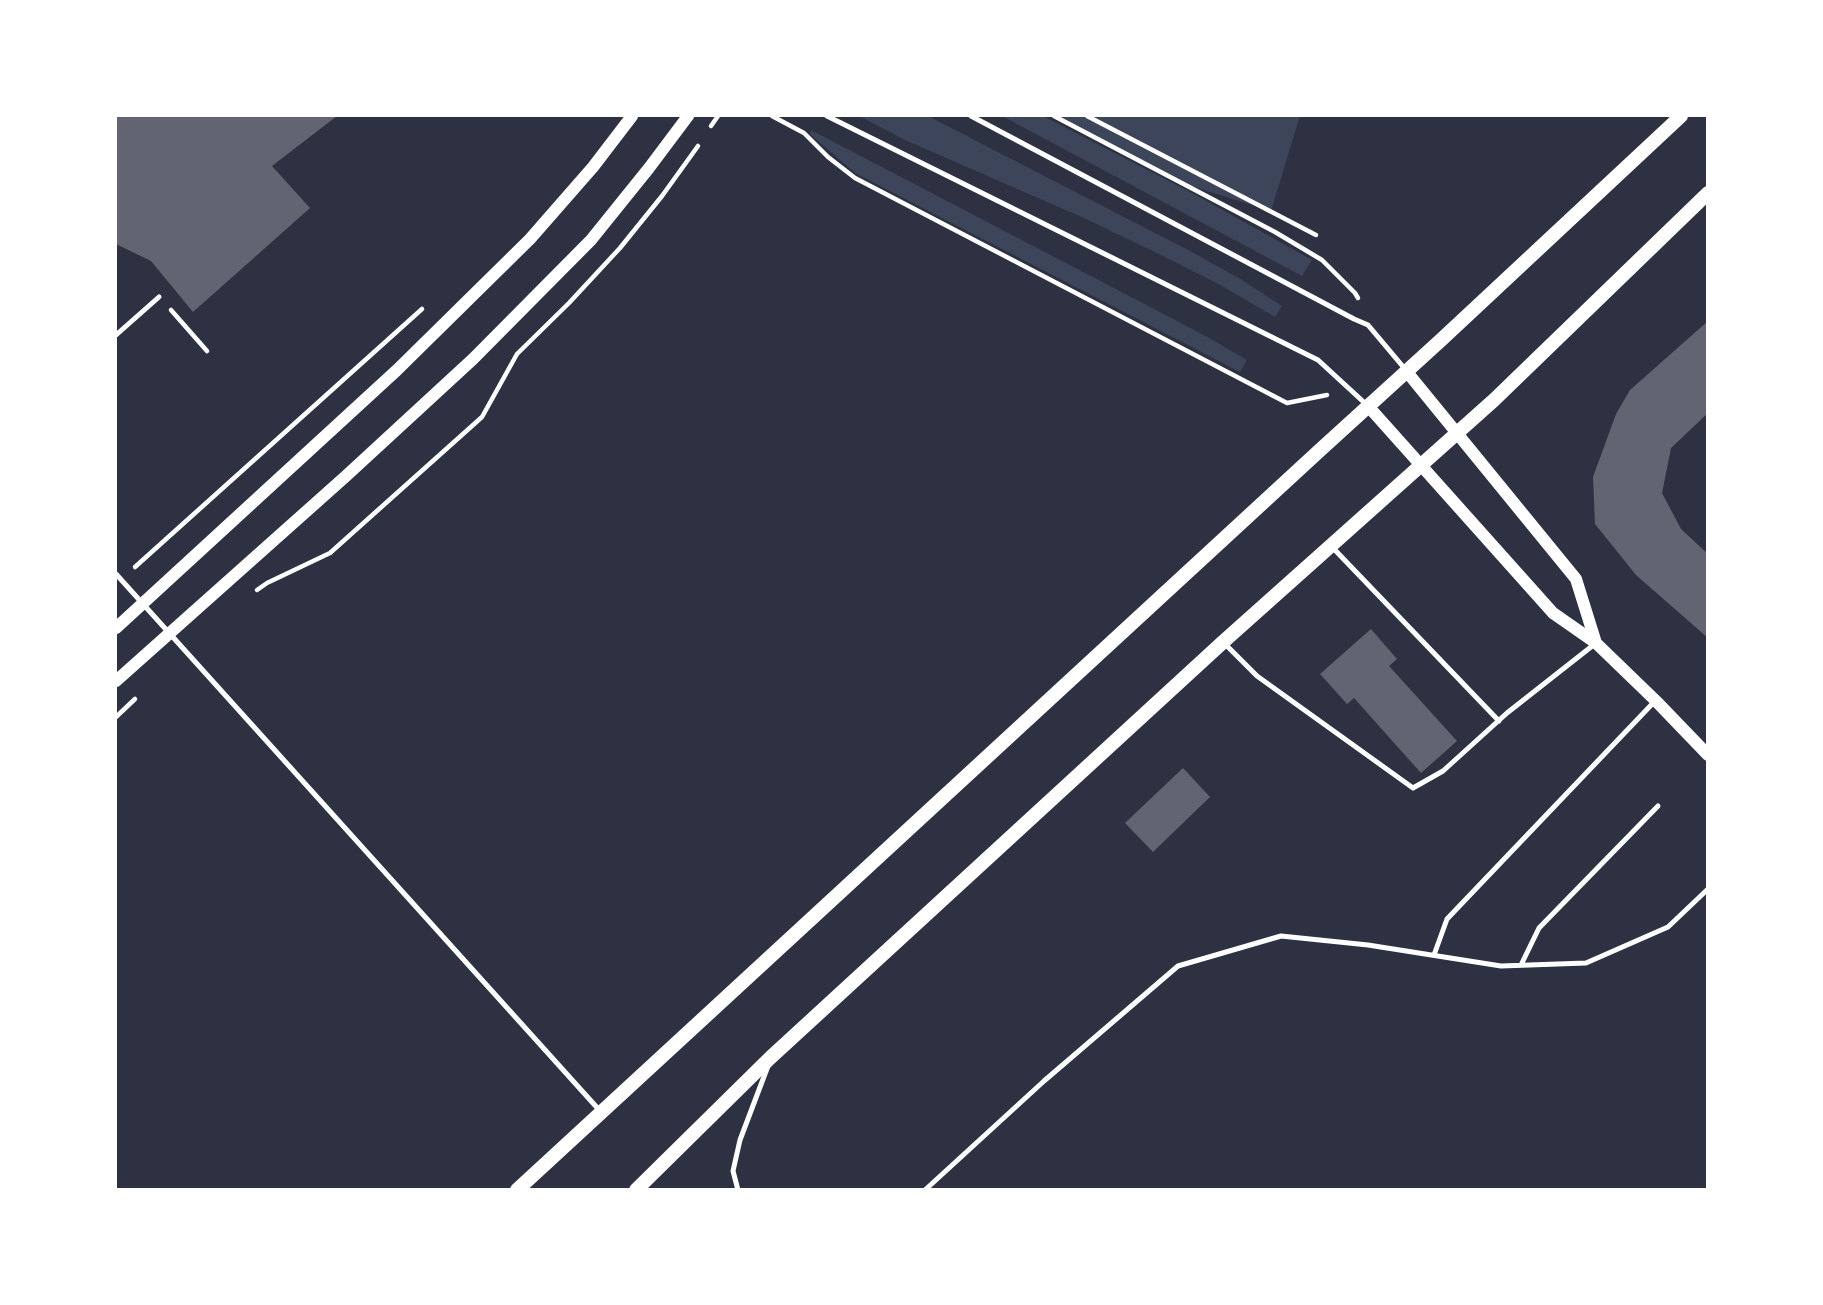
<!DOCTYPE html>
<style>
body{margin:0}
#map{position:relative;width:1823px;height:1305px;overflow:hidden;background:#2d3142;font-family:Barlow,sans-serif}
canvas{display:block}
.frame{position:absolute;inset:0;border:117px solid #fff;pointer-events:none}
</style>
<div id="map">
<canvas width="1823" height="1305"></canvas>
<div class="frame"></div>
</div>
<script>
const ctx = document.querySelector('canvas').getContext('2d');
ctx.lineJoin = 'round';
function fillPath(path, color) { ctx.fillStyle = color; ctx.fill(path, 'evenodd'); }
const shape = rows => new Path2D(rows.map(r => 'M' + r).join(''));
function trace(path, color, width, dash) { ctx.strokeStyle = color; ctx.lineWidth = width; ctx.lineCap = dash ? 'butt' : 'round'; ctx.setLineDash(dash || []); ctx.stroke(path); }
const green = shape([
 [859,116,928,116,1194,253,1242,280,1282,306,1275,317,1222,286,1165,257,1086,219,905,140],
 [1002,116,1043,116,1196,195,1312,260,1302,276],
 [1049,116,1300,116,1271,211,1169,179],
 [811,130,1204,335,1247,360,1240,372,855,173,810,134]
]);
const building = shape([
 [116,116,337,116,272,166,310,208,193,312,151,261,116,244],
 [1708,321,1708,413,1671,448,1662,493,1681,529,1708,554,1708,638,1636,575,1595,524,1593,477,1616,414,1630,390],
 [1371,629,1397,659,1389,666,1457,741,1421,773,1354,698,1347,704,1320,674],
 [1183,768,1210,797,1153,852,1125,823]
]);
const path = shape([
 [772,116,804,133,828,157,855,178,1287,403,1327,395],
 [1054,116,1275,232,1322,260,1355,293,1358,298],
 [1087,116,1316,235],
 [711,126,718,116],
 [171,310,207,351],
 [135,567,422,309],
 [257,590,267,583,330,553,482,417,517,354,569,303,620,248,662,196,698,146],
 [116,717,135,699]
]);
const service = shape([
 [827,116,1318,360,1368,406],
 [971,116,1354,319,1368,325,1405,369],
 [116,335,159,297],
 [1333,548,1499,721],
 [116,574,601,1112],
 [1224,643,1257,676,1413,788,1443,771,1507,713,1596,643],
 [1434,955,1447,919,1655,701],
 [1521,965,1539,928,1658,806],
 [738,1190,733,1171,740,1140,768,1066],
 [925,1190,1044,1081,1178,966,1281,936,1368,945,1501,966,1586,963,1668,927,1708,889]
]);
const tertiary = shape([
 [1407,372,1576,579,1596,643],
 [1368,406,1553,613,1596,643,1656,701,1708,755],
 [116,628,397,370,530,239,593,167,632,116],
 [116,681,346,476,473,359,591,240,649,168,688,116]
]);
const secondary = shape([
 [517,1190,1319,451,1441,340,1681,116],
 [636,1190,770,1058,1223,642,1494,400,1708,193]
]);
fillPath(green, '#3c4559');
fillPath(building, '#626471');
trace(path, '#fff', 4.5);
trace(service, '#fff', 5);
trace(tertiary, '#fff', 12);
trace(secondary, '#fff', 14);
</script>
